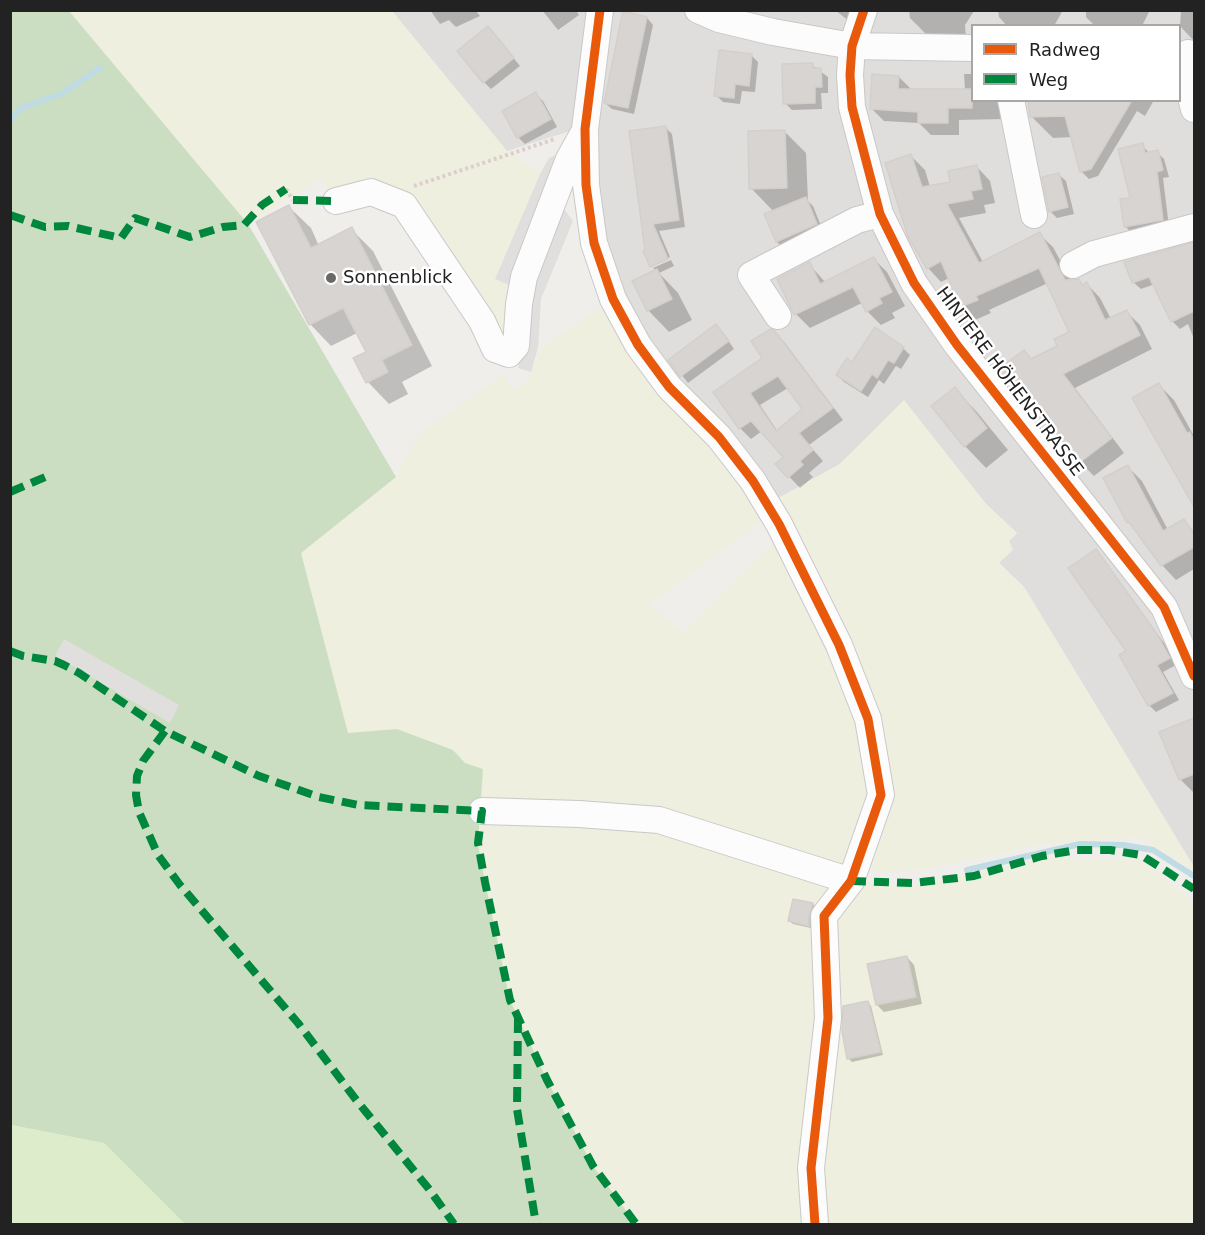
<!DOCTYPE html>
<meta charset="utf-8">
<style>
body{margin:0}
#map{position:relative;width:1205px;height:1235px;overflow:hidden;background:#f0eeeb;font-family:"DejaVu Sans",sans-serif}
canvas{display:block}
.frame{position:absolute;inset:0;border:12px solid #222;pointer-events:none}
.legend{position:absolute;left:971px;top:24px;width:210px;height:78px;box-sizing:border-box;background:#fff;border:2px solid #a7a7a7;margin:0;padding:8px 10px;list-style:none;font-size:18px;color:#222}
.legend li{display:flex;align-items:center;gap:12px;height:30px}
.legend b{width:30px;border:2px solid #a7a7a7}
</style>
<div id="map">
<canvas width="1205" height="1235"></canvas>
<div class="frame"></div>
<ul class="legend">
<li><b style="height:8px;background:#e8590c"></b>Radweg</li>
<li><b style="height:8px;background:#00873e"></b>Weg</li>
</ul>
</div>
<script>
const ctx = document.querySelector('canvas').getContext('2d');
ctx.lineJoin = 'round';
function fillPath(path, color) { ctx.fillStyle = color; ctx.fill(path, 'evenodd'); }
const shape = rows => new Path2D(rows.map(r => 'M' + r).join(''));
function trace(path, color, width, dash) { ctx.strokeStyle = color; ctx.lineWidth = width; ctx.lineCap = dash ? 'butt' : 'round'; ctx.setLineDash(dash || []); ctx.stroke(path); }
function drawText(font, color, halo, rows, align = 'center') {
  ctx.font = font + ' "DejaVu Sans",sans-serif'; ctx.lineWidth = 5; ctx.setLineDash([]); ctx.textBaseline = 'middle'; ctx.strokeStyle = halo; ctx.fillStyle = color; for (const [text, x, y, turn = 0] of rows) {
    ctx.save(); ctx.translate(x, y); ctx.rotate((+turn || 0) * Math.PI / 180); ctx.textAlign = isNaN(turn) ? turn : align; if (halo) ctx.strokeText(text, 0, 0); ctx.fillText(text, 0, 0); ctx.restore();
  }
}
const residential = shape([
 [392,11,1194,11,1194,867,1024,587,999,563,1009,541,1017,533,986,504,904,401,840,464,777,499,671,379,620,294,600,219,596,123,507,151],
 [972,26,1180,26,1180,100,972,100]
]);
const farmland = shape([
 [69,11,392,11,507,151,541,173,495,278,509,285,511,329,505,340,418,208,330,192,321,178,248,224],
 [613,299,766,517,649,605,683,633,775,542,839,645,881,795,851,881,906,887,1050,858,1142,860,1194,902,1194,1224,636,1224,593,1166,547,1080,510,1000,485,882,478,843,482,811,465,764,453,750,397,729,348,734,301,553,396,477,420,433,504,375,512,389,526,383,540,349],
 [904,400,986,504,1017,533,1009,541,1013,550,999,563,1024,587,1194,867,1194,871,1139,837,1039,845,921,870,871,872,888,814,884,757,777,499,840,464]
]);
const grass = shape([
 [10,1125,104,1143,185,1224,11,1224]
]);
const forest = shape([
 [10,11,69,11,248,224,396,477,301,553,348,733,397,729,453,750,465,763,483,769,478,844,485,882,510,1000,547,1080,593,1166,636,1224,185,1224,104,1143,11,1125]
]);
const parking = shape([
 [568,150,509,285,495,279,541,172,549,158],
 [562,206,573,221,541,299,538,348,531,372,518,368,527,333,526,305],
 [64,639,179,705,170,723,55,656]
]);
const shadow = shape([
 [430,10,478,10,476,11,480,16,456,27,449,20,440,24],
 [542,10,576,10,579,15,558,30],
 [835,10,859,10,850,22],
 [909,10,991,10,974,11,965,25,966,38,931,39,910,18],
 [998,10,1063,10,1054,26,1007,26,999,17],
 [1086,10,1150,10,1142,26,1095,26,1086,17],
 [1181,10,1194,10,1194,41,1180,26],
 [647,18,653,25,634,114,612,109,605,103],
 [495,35,520,66,491,89,484,82],
 [751,55,758,62,755,92,742,91,740,104,723,102,716,95],
 [812,65,828,77,828,93,821,93,822,109,792,110,785,103],
 [964,74,972,74,972,100,1005,100,1005,119,959,120,959,135,931,135,919,123,884,121,872,109,899,77,911,89,965,90],
 [535,94,543,101,557,127,525,144,518,137],
 [1029,100,1154,100,1145,116,1137,111,1098,176,1089,179,1082,172,1073,137,1053,138,1031,116],
 [665,127,672,134,685,227,659,231,670,257,652,265,652,267,645,251],
 [785,132,806,153,808,201,813,206,823,231,784,249,777,242,774,212,751,188],
 [1142,145,1150,154,1157,152,1164,159,1169,177,1163,178,1169,227,1132,233,1125,226],
 [911,156,925,170,930,187,952,183,977,167,990,181,995,203,984,205,986,213,959,218,983,262,1039,234,1053,247,1071,281,1078,280,1084,286,1087,284,1100,298,1111,319,1126,311,1140,325,1152,349,1075,388,1124,453,1094,476,1080,462,1044,414,1029,402,1032,360,1059,346,1071,333,1048,283,989,310,991,313,975,320,961,306,949,278,941,282,928,268],
 [1058,174,1066,181,1074,214,1057,218,1050,211],
 [289,207,311,228,319,246,351,229,373,251,432,366,402,382,408,394,389,404,368,382,355,359,368,352,357,333,331,346,310,324],
 [1194,244,1194,339,1188,324,1180,329,1172,321,1155,284,1141,289,1133,282,1126,263],
 [873,258,887,272,905,306,892,313,895,318,881,325,867,311,862,303,810,328,796,314,779,279,809,264,826,283],
 [671,260,674,266,659,273,678,293,692,320,669,332,648,310,657,271,653,268],
 [774,331,785,343,843,420,809,445,823,461,809,473,813,477,800,488,777,464,785,457,762,431,751,439,740,428,715,392,764,359],
 [788,388,804,409,778,432,760,405],
 [723,333,734,349,688,383,670,360],
 [903,348,910,355,901,369,896,366,884,384,879,380,868,397,844,382,837,375],
 [1159,385,1174,400,1194,436,1194,495,1182,482],
 [955,389,976,411,1008,450,986,468,965,446],
 [1128,467,1142,481,1168,530,1184,521,1194,532,1194,569,1176,580,1162,565,1137,531,1128,522],
 [1095,551,1164,643,1176,665,1163,672,1179,700,1156,712,1149,705,1128,652],
 [1192,720,1194,722,1194,793,1180,779],
 [794,900,813,904,816,907,811,928,793,924,789,921],
 [907,957,914,965,922,1004,884,1012,877,1005],
 [868,1002,871,1006,883,1055,852,1062,849,1059]
]);
const stream = shape([
 [10,120,21,108,61,94,100,68],
 [967,870,1080,844,1123,845,1153,850,1194,876]
]);
const building = shape([
 [623,11,647,17,628,108,604,103,623,11],
 [488,26,514,58,483,83,457,51,488,26],
 [719,50,752,54,749,86,735,84,734,98,714,96,719,50],
 [813,63,813,68,821,68,822,87,815,87,815,103,783,104,782,64,813,63],
 [872,74,899,76,898,89,972,89,972,108,948,108,948,123,918,123,918,112,870,109,872,74],
 [536,92,551,119,517,138,502,111,536,92],
 [1028,100,1132,100,1091,169,1080,172,1065,116,1030,117,1028,100],
 [666,126,679,220,653,224,668,259,650,267,643,251,645,250,629,131,666,126],
 [785,130,787,188,749,189,748,131,785,130],
 [1143,143,1145,153,1158,150,1163,170,1157,172,1163,220,1124,227,1120,199,1130,198,1118,149,1143,143],
 [911,154,922,187,950,182,948,171,977,165,982,189,971,191,973,199,947,204,979,263,1040,232,1065,280,1079,279,1082,285,1087,282,1105,320,1127,310,1140,335,1063,374,1112,438,1079,463,1031,400,1028,403,998,369,1024,350,1031,359,1057,346,1054,339,1069,332,1039,268,976,296,978,300,960,307,941,261,927,269,908,237,885,163,911,154],
 [1059,173,1068,207,1049,212,1042,177,1059,173],
 [806,197,817,224,776,242,764,214,806,197],
 [289,205,311,248,352,227,412,345,382,360,388,372,366,383,353,358,366,352,343,308,309,325,256,222,289,205],
 [1194,242,1194,311,1171,322,1149,277,1132,283,1124,262,1194,242],
 [874,257,892,292,879,298,882,303,866,312,853,287,794,315,777,279,810,262,820,284,874,257],
 [657,269,672,299,647,311,632,281,657,269],
 [716,324,729,341,680,377,668,360,716,324],
 [875,327,904,347,894,363,888,360,877,378,872,374,861,391,836,375,847,358,852,362,875,327],
 [771,329,774,330,833,408,799,433,813,450,800,461,803,465,788,478,775,464,783,457,751,421,739,429,713,392,762,358,751,341,771,329],
 [778,376,802,409,776,431,750,393,778,376],
 [1159,383,1187,433,1190,432,1194,441,1194,507,1132,398,1159,383],
 [955,387,987,428,964,447,931,406,955,387],
 [1128,465,1163,531,1184,519,1194,534,1194,547,1161,566,1129,522,1127,523,1103,478,1128,465],
 [1096,549,1157,634,1170,658,1157,665,1173,693,1148,706,1119,655,1126,651,1068,568,1096,549],
 [1194,718,1194,774,1179,780,1159,732,1194,718],
 [793,899,813,903,809,916,809,926,788,921,793,899],
 [907,956,916,997,876,1005,867,964,907,956],
 [868,1001,881,1052,847,1059,842,1031,843,1006,868,1001]
]);
const path = shape([
 [414,186,555,139],
 [286,189,293,200]
]);
const minor = shape([
 [600,10,585,129,586,185,594,243,613,299,638,345,669,387,719,437,753,481,779,524,839,645,868,719,881,795,851,881,824,916,828,1018,811,1168,815,1224],
 [698,10,719,19,773,32,852,46,972,48],
 [864,10,852,46,850,75,852,107,880,214,914,283,957,345,1164,607,1194,676],
 [1188,53,1191,97,1194,109],
 [1011,100,1034,215],
 [336,201,371,192,404,205,482,321,495,349,509,354,516,346,519,304,524,277,569,159,584,132],
 [1073,265,1094,254,1194,227],
 [778,316,751,275,857,220,880,214],
 [482,811,579,814,659,820,851,881]
]);
const quiet = shape([
 [293,200,336,201],
 [10,215,45,227,68,226,121,238,135,218,190,237,223,227,244,225,262,205,286,189],
 [10,492,50,475],
 [10,651,23,656,55,661,64,665,79,673,165,731,259,776,319,797,358,805,482,811,478,843,485,882,510,1000,547,1080,593,1166,636,1224],
 [165,731,143,761,137,776,136,795,139,812,158,855,180,885,298,1023,357,1101,429,1189,454,1224],
 [851,881,914,883,974,876,1042,856,1076,850,1110,850,1141,855,1194,889],
 [518,1018,517,1109,536,1224]
]);
const cycleway = shape([
 [600,10,585,129,586,185,594,243,613,299,638,345,669,387,719,437,753,481,779,524,839,645,868,719,881,795,851,881,824,916,828,1018,811,1168,815,1224],
 [864,10,852,46,850,75,852,107,880,214,914,283,957,345,1164,607,1194,676]
]);
const markers = [
 [331,278,6,"#6a6968"]
];
const poiNames = [
 ["Sonnenblick",343,278]
];
const streetNames = [
 ["HINTERE HÖHENSTRASSE",1009,382,53]
];
fillPath(residential, '#dfdedc');
fillPath(farmland, '#efefdf');
fillPath(grass, '#ddeccb');
fillPath(forest, '#cbdec1');
fillPath(parking, '#e0dfde');
fillPath(shadow, '#0003');
trace(stream, '#bfdbe3', 6);
fillPath(building, '#d7d4d2');
trace(building, '#d3d0cc', 1.5);
trace(minor, '#c9c8c7', 28);
trace(path, '#dccecd', 4, [3, 3]);
trace(minor, '#fdfcfc', 26);
trace(quiet, '#00873e', 8, [15, 8]);
trace(cycleway, '#e8590c', 9);
for (const [x, y, r, color] of markers) { const dot = new Path2D(); dot.arc(x, y, r, 0, 2 * Math.PI); ctx.fillStyle = color; ctx.fill(dot); trace(dot, '#fff', 2); }
drawText('18px', '#222', '#fff', poiNames, 'left');
drawText('18px', '#222', '#fff', streetNames);
</script>
